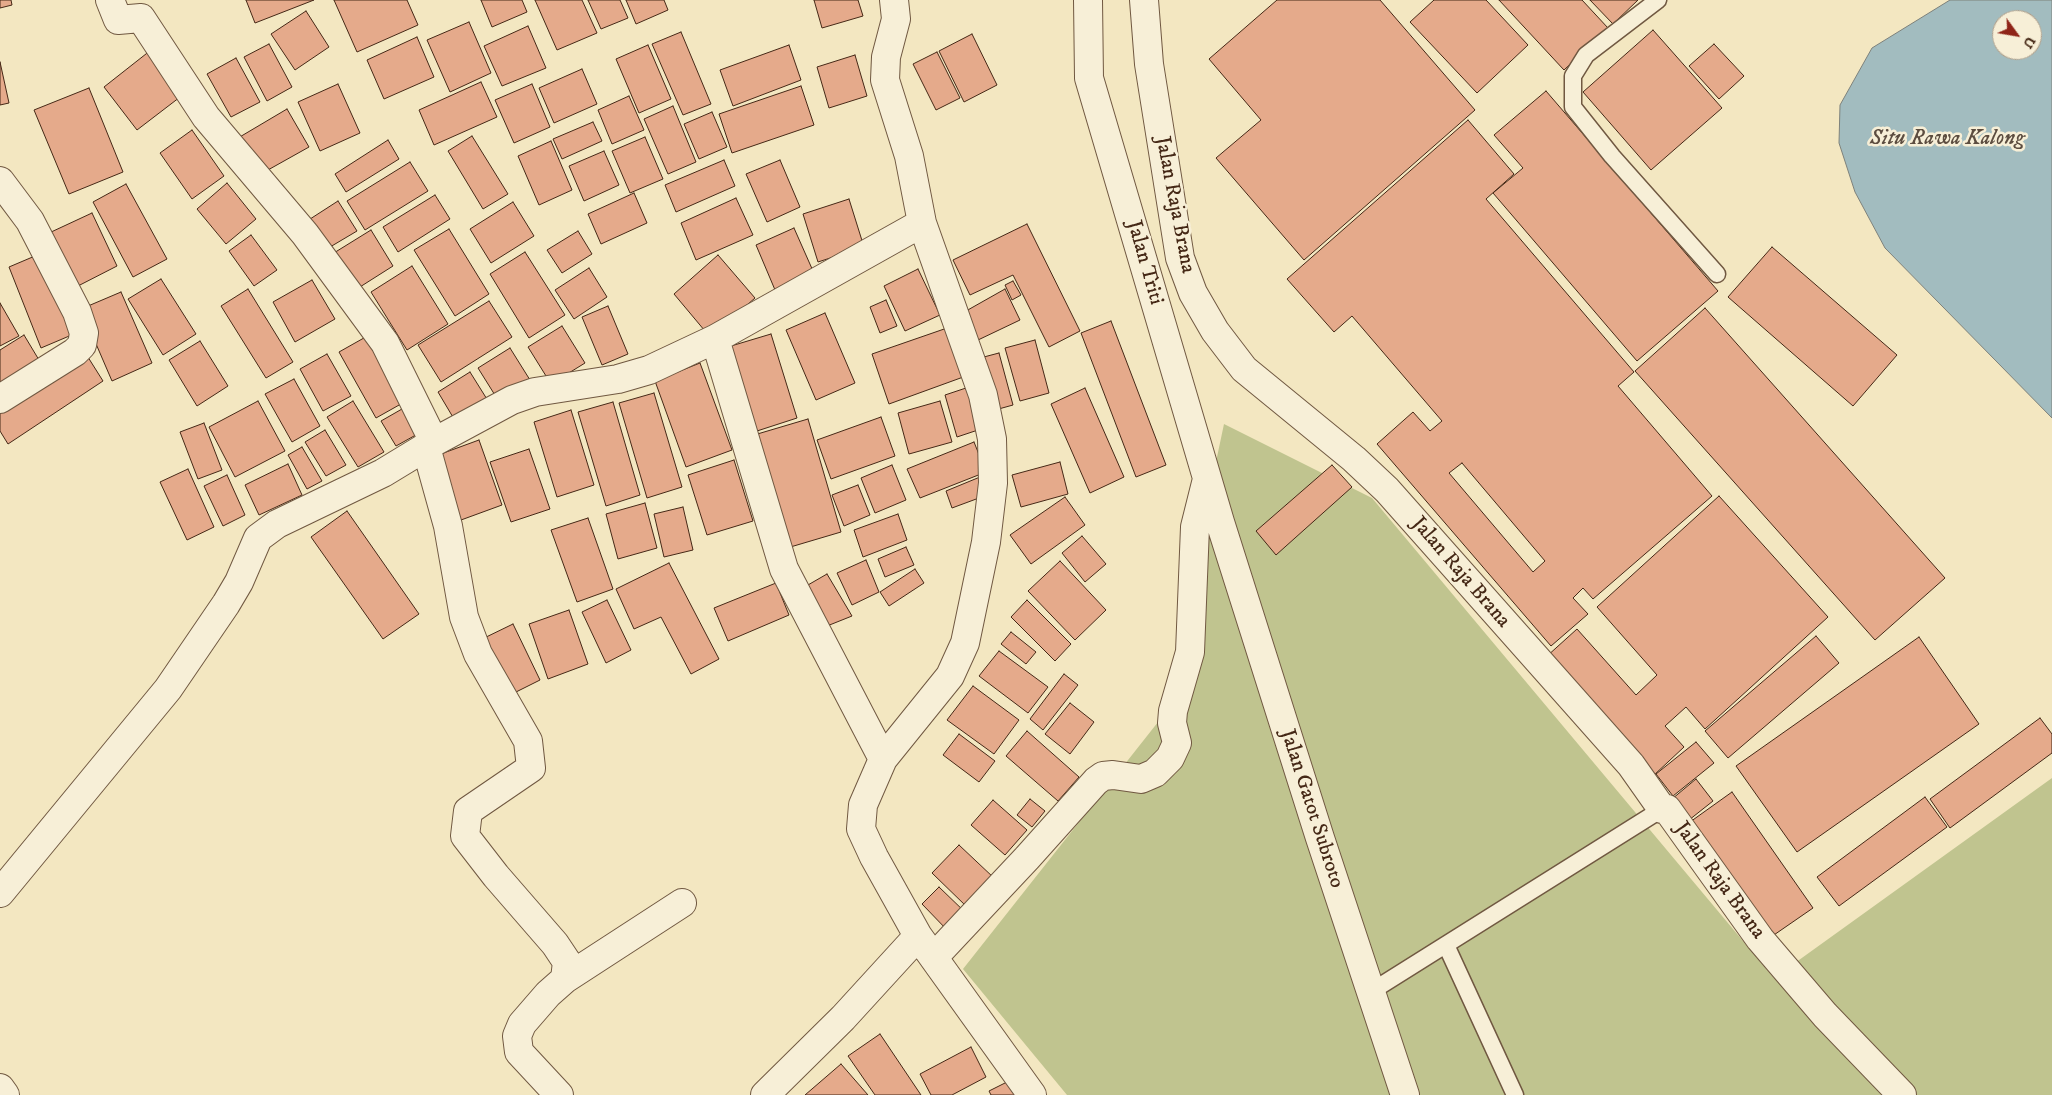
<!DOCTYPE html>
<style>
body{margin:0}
#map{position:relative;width:2052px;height:1095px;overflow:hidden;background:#f3e7c1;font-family:"IM FELL DW Pica",serif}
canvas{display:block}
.north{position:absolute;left:1992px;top:10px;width:50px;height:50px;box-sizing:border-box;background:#f7efd7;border:1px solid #b09f8a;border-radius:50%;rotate:122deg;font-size:14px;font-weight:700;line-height:20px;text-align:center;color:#452816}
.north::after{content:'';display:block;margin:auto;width:18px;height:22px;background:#8f2418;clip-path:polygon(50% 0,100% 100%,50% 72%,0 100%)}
</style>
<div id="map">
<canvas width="2052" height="1095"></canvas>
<div class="north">U</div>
</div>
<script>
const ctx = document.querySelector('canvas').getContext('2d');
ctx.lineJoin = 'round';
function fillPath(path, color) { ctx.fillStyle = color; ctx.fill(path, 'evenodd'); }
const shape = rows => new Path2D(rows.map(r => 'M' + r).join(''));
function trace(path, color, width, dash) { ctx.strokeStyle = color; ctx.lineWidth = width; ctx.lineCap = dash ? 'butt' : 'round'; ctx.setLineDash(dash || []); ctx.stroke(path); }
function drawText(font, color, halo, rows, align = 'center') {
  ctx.font = font + ' "IM FELL DW Pica",serif'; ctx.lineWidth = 5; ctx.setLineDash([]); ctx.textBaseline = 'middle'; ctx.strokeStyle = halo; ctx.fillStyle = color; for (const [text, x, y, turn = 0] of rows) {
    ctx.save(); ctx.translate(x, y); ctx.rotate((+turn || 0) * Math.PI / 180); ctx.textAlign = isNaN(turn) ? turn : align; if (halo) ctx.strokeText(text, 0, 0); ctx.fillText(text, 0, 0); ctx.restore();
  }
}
const green = shape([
 [1224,424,1372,498,1774,978,2052,778,2052,1095,1067,1095,963,969,1162,717]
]);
const water = shape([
 [1950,0,2052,0,2052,418,1885,248,1855,192,1839,143,1840,105,1872,48,1950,0],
 [2002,20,2032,20,2032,50,2002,50,2002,20]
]);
const building = shape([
 [0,0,11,0,12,5,0,8,0,0],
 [246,0,314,0,255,23,246,0],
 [334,0,407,0,418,25,357,52,334,0],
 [481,0,522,0,527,12,492,27,481,0],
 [535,0,582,0,597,33,557,50,535,0],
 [588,0,620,0,628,18,601,29,588,0],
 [626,0,664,0,668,10,636,24,626,0],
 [814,0,858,0,863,16,822,28,814,0],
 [1277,0,1380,0,1475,110,1304,260,1216,158,1261,120,1209,59,1277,0],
 [1434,0,1486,0,1528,45,1477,93,1410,22,1434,0],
 [1499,0,1582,0,1608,28,1564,70,1499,0],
 [1590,0,1638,0,1613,24,1590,0],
 [306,11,329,47,295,70,271,34,306,11],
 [469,22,491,73,450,92,427,40,469,22],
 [528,26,546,68,502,86,484,46,528,26],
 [1653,30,1722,108,1651,170,1583,92,1653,30],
 [681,32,711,104,683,115,652,44,681,32],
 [972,34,997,85,964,102,939,51,972,34],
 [417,37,434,77,384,99,367,60,417,37],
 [269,44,292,87,267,101,244,57,269,44],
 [1714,44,1744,76,1719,99,1689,66,1714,44],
 [648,45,671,99,639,113,616,59,648,45],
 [789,45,801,80,733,106,720,70,789,45],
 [151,50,184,94,137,130,104,87,151,50],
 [937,52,960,98,936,110,913,64,937,52],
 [855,55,867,96,829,108,817,67,855,55],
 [236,58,260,102,231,117,207,74,236,58],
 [0,62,9,103,0,105,0,62],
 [582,69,597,104,554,123,539,88,582,69],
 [481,82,497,117,434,145,419,110,481,82],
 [338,84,360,133,320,151,298,102,338,84],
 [532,84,550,127,514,143,495,100,532,84],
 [801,86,814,125,732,153,719,114,801,86],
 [89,88,123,172,69,194,34,110,89,88],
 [1546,91,1718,291,1637,361,1493,193,1523,168,1494,135,1546,91],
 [629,96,644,130,612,144,598,110,629,96],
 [673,106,696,162,668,174,644,119,673,106],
 [287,109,309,147,259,175,238,138,287,109],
 [712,112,727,147,699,159,684,124,712,112],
 [1468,120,1514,174,1486,199,1634,372,1618,386,1712,496,1593,599,1583,588,1573,598,1588,614,1551,646,1377,444,1413,412,1430,431,1442,421,1352,316,1334,332,1287,279,1468,120],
 [1462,463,1545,561,1533,572,1449,473,1462,463],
 [593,122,602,141,562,159,553,139,593,122],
 [192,130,224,176,192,199,160,153,192,130],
 [472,136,508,194,483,209,448,151,472,136],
 [645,137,663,179,630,193,612,151,645,137],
 [388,140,399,159,346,192,335,174,388,140],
 [551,141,572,190,539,205,518,156,551,141],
 [604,151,619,185,584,201,569,166,604,151],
 [724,160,735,186,676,212,665,185,724,160],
 [780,160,800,207,767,222,746,174,780,160],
 [410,162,428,191,365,230,347,201,410,162],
 [227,183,256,219,226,244,197,209,227,183],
 [126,184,167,259,133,277,93,202,126,184],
 [634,193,647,223,601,244,588,214,634,193],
 [435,195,450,219,398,252,383,227,435,195],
 [736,198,753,235,696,260,681,223,736,198],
 [849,199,864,247,818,262,803,214,849,199],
 [338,201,357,231,325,250,307,221,338,201],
 [513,202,534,236,491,263,470,229,513,202],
 [92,213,117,266,76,287,49,233,92,213],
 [1027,224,1080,331,1049,347,1013,275,970,295,953,260,1027,224],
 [794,228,817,280,778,297,756,245,794,228],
 [449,229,489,294,455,316,414,250,449,229],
 [371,230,393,266,352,292,329,256,371,230],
 [578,231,592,254,562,273,547,250,578,231],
 [251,235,277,270,254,286,229,251,251,235],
 [1772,247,1897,355,1853,406,1728,297,1772,247],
 [525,252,565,315,529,338,490,274,525,252],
 [42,253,74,334,41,348,9,267,42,253],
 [718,255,755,298,710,337,674,294,718,255],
 [412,266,448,324,407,350,371,292,412,266],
 [589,268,607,297,574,319,555,290,589,268],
 [918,269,940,315,905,331,884,286,918,269],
 [161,279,196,334,163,355,128,299,161,279],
 [312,280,335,319,295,342,273,302,312,280],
 [1013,281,1021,295,1012,300,1005,285,1013,281],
 [248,289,293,362,266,378,221,306,248,289],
 [1005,289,1020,320,978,340,966,311,1005,289],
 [121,292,152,363,112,381,81,309,121,292],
 [886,300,897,326,880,333,870,307,886,300],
 [489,301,512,337,441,382,418,345,489,301],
 [0,303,19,336,0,346,0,303],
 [608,306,628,354,602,365,582,317,608,306],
 [1705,308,1945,578,1875,640,1635,371,1705,308],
 [825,313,855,383,816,400,786,330,825,313],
 [1111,321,1166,465,1136,477,1081,333,1111,321],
 [562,326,585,363,551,384,528,347,562,326],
 [950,327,966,376,889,404,872,354,950,327],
 [371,334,408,400,376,418,339,352,371,334],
 [771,334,797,418,757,431,731,346,771,334],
 [24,335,42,365,0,390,0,350,24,335],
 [1035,340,1049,393,1020,401,1005,348,1035,340],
 [200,341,228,386,197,406,169,360,200,341],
 [510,348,530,380,498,400,478,368,510,348],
 [999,353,1013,405,995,410,980,358,999,353],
 [86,354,103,381,8,444,0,431,0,411,86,354],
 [327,354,351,396,323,411,300,369,327,354],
 [700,363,732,450,686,467,655,381,700,363],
 [470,372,490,404,457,424,438,392,470,372],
 [294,379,320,426,292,442,265,394,294,379],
 [969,387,981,429,957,437,945,395,969,387],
 [1085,388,1124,477,1090,493,1051,404,1085,388],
 [654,393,682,487,647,498,619,403,654,393],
 [258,401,285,451,235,477,209,427,258,401],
 [353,401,384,452,358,467,327,417,353,401],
 [940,401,952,442,909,454,898,413,940,401],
 [613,402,640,495,606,506,578,412,613,402],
 [409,405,423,431,396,446,381,421,409,405],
 [571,410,594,485,557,497,534,422,571,410],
 [881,417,895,456,831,479,817,440,881,417],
 [808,419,841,532,787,548,754,435,808,419],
 [204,423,222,470,198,479,180,432,204,423],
 [325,430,346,465,326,476,305,442,325,430],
 [479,440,502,505,461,520,438,455,479,440],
 [974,442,986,472,920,498,907,469,974,442],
 [302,447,322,481,307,489,288,455,302,447],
 [529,449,550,509,511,522,490,462,529,449],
 [734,460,753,521,707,535,688,475,734,460],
 [1060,462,1068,494,1021,507,1012,475,1060,462],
 [288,464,302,495,259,515,245,485,288,464],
 [892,465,906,500,875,513,861,478,892,465],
 [1332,465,1352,487,1276,555,1256,531,1332,465],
 [188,469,214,527,187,540,160,482,188,469],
 [227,475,245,515,223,526,204,486,227,475],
 [980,477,987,495,952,508,946,491,980,477],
 [858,485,870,515,844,526,832,495,858,485],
 [1719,496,1828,617,1705,729,1686,707,1665,726,1684,747,1653,776,1546,657,1577,629,1636,695,1657,675,1597,607,1719,496],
 [1065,497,1085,525,1031,564,1010,535,1065,497],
 [645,503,657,548,618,559,606,514,645,503],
 [683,507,693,550,664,557,654,514,683,507],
 [347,511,419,614,383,639,311,537,347,511],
 [898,514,907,540,863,557,854,530,898,514],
 [588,518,613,589,577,602,551,530,588,518],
 [1082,536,1106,564,1085,582,1062,553,1082,536],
 [906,547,914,565,885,577,878,559,906,547],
 [866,560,879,592,852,605,837,573,866,560],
 [1060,561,1106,610,1075,640,1028,591,1060,561],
 [669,563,719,659,691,674,661,617,634,629,616,589,669,563],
 [915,569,924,583,889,606,880,592,915,569],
 [827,574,852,616,822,628,801,589,827,574],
 [776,583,789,615,728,641,714,608,776,583],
 [607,600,631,650,606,663,582,612,607,600],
 [1027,600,1071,644,1055,661,1011,617,1027,600],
 [569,610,588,664,548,679,529,624,569,610],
 [513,624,540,680,506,697,478,641,513,624],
 [1011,632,1036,652,1026,664,1001,644,1011,632],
 [1816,636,1839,663,1728,758,1705,731,1816,636],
 [1919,637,1979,724,1797,852,1736,766,1919,637],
 [999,651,1048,687,1028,713,979,676,999,651],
 [1064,674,1078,685,1043,730,1030,719,1064,674],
 [973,686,1019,720,994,754,947,720,973,686],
 [1070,703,1094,722,1070,754,1045,734,1070,703],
 [2040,718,2052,734,2052,753,1950,828,1930,799,2040,718],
 [1027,731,1079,777,1058,801,1006,756,1027,731],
 [959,734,995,761,979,782,943,755,959,734],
 [1696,742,1714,763,1673,796,1656,774,1696,742],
 [1696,779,1713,801,1689,820,1672,799,1696,779],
 [1732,792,1813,908,1771,937,1690,822,1732,792],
 [1925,797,1947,827,1839,906,1817,877,1925,797],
 [1030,799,1045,811,1032,827,1017,815,1030,799],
 [993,800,1027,830,1005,855,971,825,993,800],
 [959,845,994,878,967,907,932,873,959,845],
 [939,887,967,914,949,932,922,904,939,887],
 [880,1034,921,1095,875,1095,848,1056,880,1034],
 [971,1047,986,1077,952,1095,931,1095,920,1074,971,1047],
 [841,1064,868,1095,805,1095,841,1064],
 [1015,1078,1022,1095,991,1095,989,1091,1015,1078]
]);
const service = shape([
 [1658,0,1586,55,1573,76,1573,107,1612,156,1717,274],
 [1446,945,1515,1095],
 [1372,991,1662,809]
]);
const minor = shape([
 [110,0,118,20,141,18,206,117,305,234,385,343,434,442],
 [894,0,896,19,886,57,885,80,909,156,922,223,983,395,992,439,993,483,986,542,965,643,950,676,883,759,863,805,861,829,874,857,918,936,1032,1095],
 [1088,0,1089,78,1220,522,1320,838,1405,1095],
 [1144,0,1149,64,1180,258,1193,293,1215,331,1244,369,1354,459,1387,490,1631,765,1662,809,1667,809,1760,939,1825,1015,1902,1095],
 [0,181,30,221,77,312,84,333,82,345,75,352,0,399],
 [715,339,784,569,883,759],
 [426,447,448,526,464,617,478,654,528,741,531,768,468,811,465,836,496,876,555,944,567,962,565,979,548,994,522,1024,517,1036,519,1052,559,1095],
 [0,893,168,689,226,604,239,582,258,538,277,524,383,473,434,442,512,400,535,392,618,379,649,370,715,339,922,223],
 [934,957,1027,858,1096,781,1103,776,1113,775,1141,779,1155,773,1170,758,1177,743,1172,723,1173,711,1190,652,1195,527,1207,479],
 [565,979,682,903],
 [0,1088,5,1095],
 [765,1095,843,1018,918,936]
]);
const streetNames = [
 ["Jalan Raja Brana",1174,205,79],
 ["Jalan Triti",1144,263,74],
 ["Jalan Raja Brana",1460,573,49],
 ["Jalan Gatot Subroto",1311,809,72],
 ["Jalan Raja Brana",1719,881,54]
];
const waterNames = [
 ["Situ Rawa Kalong",1947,139]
];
fillPath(green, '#c0c48f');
fillPath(water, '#a2bcbf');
trace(water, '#7d817b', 1);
fillPath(building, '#e5aa8b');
trace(building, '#452816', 1);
trace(service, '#705841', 19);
trace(minor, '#705841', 30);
trace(service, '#f7efd7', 16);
trace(minor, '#f7efd7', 28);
drawText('21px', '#452816', '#f7efd7', streetNames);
drawText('italic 22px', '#5c4d40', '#f7efd7', waterNames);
</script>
